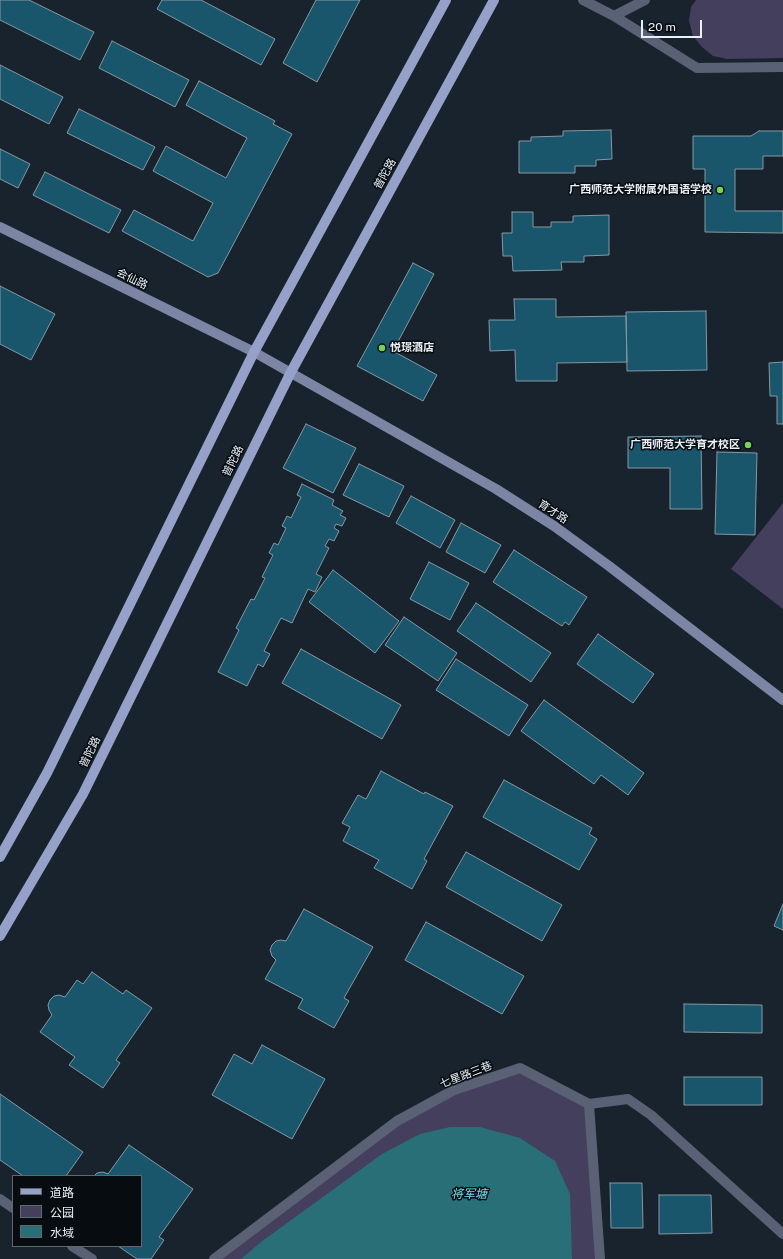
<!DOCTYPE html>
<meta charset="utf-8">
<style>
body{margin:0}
#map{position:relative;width:783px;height:1259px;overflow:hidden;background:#18232e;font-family:"Public Sans","Noto Sans SC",sans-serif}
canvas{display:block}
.legend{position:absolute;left:12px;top:1175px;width:130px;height:72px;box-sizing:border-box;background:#070c11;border:1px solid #61676d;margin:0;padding:5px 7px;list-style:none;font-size:12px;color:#e9f0f8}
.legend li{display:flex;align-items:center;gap:8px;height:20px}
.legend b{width:20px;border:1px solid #61676d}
.scale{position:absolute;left:641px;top:20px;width:61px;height:18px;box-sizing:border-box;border:2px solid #e9f0f8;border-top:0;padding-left:5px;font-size:12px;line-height:14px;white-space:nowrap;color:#e9f0f8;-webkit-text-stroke:3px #070c11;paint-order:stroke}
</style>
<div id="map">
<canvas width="783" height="1259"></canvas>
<ul class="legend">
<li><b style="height:5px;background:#95a1c9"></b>道路</li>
<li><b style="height:11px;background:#453f5e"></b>公园</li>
<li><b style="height:11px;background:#296f77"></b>水域</li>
</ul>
<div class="scale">20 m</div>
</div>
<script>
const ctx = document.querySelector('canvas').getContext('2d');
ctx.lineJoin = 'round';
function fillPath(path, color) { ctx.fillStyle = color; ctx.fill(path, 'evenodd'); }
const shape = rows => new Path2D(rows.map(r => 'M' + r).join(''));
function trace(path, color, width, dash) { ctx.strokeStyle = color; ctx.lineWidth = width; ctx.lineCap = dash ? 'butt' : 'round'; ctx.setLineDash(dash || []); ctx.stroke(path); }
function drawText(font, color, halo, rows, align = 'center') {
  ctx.font = font + ' "Public Sans","Noto Sans SC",sans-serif'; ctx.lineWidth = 3; ctx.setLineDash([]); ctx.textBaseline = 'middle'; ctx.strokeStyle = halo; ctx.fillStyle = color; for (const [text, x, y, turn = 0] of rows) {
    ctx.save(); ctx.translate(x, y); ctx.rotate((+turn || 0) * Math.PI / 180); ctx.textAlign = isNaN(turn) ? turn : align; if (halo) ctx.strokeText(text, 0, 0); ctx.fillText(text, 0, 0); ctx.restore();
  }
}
const green = shape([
 [696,0,783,0,783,58,727,59,713,56,702,47,693,36,689,21,691,7],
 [783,503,783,609,731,569],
 [520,1068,589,1104,600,1259,214,1259,397,1121,454,1090]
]);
const water = shape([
 [450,1127,480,1127,520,1138,555,1161,570,1194,572,1259,241,1259,261,1242,382,1154,420,1134]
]);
const building = shape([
 [0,0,29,0,94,32,80,60,0,20,0,0],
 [162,0,201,0,275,39,261,65,157,9,162,0],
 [316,0,360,0,317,82,283,63,316,0],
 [112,41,189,80,175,107,99,68,112,41],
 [0,65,63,97,49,124,0,99,0,65],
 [199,81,275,121,273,124,292,134,218,273,208,277,122,231,134,210,193,241,213,203,153,171,166,146,226,178,247,138,186,105,199,81],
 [79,109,155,147,143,170,67,133,79,109],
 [611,130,612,159,596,160,596,166,575,166,575,173,519,173,519,141,531,141,531,137,563,136,563,131,611,130],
 [759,131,783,131,783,156,763,156,763,169,735,169,735,211,783,211,783,233,705,232,705,169,693,169,693,136,751,136,759,131],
 [0,149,30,164,18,188,0,179,0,149],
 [45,172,121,210,109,233,33,195,45,172],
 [512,212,533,212,533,227,551,227,551,222,573,222,573,216,609,215,609,255,584,256,584,262,561,262,562,270,513,271,512,256,503,256,502,233,512,233,512,212],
 [413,263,434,274,393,351,437,375,423,401,357,366,413,263],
 [0,286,55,314,31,360,0,344,0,286],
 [514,299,556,299,556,317,626,316,627,362,557,363,557,381,516,381,515,350,490,351,489,320,515,320,514,299],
 [706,311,707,370,627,371,626,312,706,311],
 [783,362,783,424,777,424,777,396,770,396,769,363,783,362],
 [306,424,356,448,333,493,283,468,306,424],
 [701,436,702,509,670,509,670,468,628,468,628,437,701,436],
 [717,452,757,453,755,535,715,534,717,452],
 [359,464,404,486,389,517,343,495,359,464],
 [302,484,334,500,332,505,343,511,340,515,346,518,342,526,336,524,334,528,339,531,334,541,329,539,325,546,329,548,316,574,322,577,315,592,308,589,292,623,281,618,264,651,270,654,263,667,258,664,247,686,218,672,239,630,236,628,251,599,254,600,265,578,262,577,273,555,269,553,274,543,278,545,286,528,282,526,287,516,291,518,301,497,297,495,302,484],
 [411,496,455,520,440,548,396,523,411,496],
 [461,523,501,545,485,573,446,552,461,523],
 [514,550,587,597,569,625,565,622,562,626,493,582,514,550],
 [429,562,469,583,450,620,410,599,429,562],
 [333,570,399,621,375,653,309,602,333,570],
 [476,603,551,653,531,682,457,631,476,603],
 [404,617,457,653,438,681,385,645,404,617],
 [598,634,654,674,633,703,577,664,598,634],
 [301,649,401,705,382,739,282,683,301,649],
 [456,659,528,705,509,736,436,690,456,659],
 [544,700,644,773,628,795,601,775,594,784,521,731,544,700],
 [381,771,424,794,425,792,453,806,424,859,427,861,412,889,374,868,379,860,343,841,350,827,342,823,358,795,366,799,381,771],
 [504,780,592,828,589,834,597,839,579,870,483,817,504,780],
 [466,852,562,905,542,941,446,887,466,852],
 [783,904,783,930,774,926,783,904],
 [304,909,373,947,344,998,349,1001,334,1028,298,1008,303,999,265,979,276,960,272,956,270,950,272,945,276,941,281,940,286,941,304,909],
 [426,922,524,976,502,1014,405,960,426,922],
 [92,972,123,994,126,990,152,1008,116,1060,120,1063,103,1088,69,1065,75,1057,40,1032,52,1015,49,1010,48,1005,50,1000,54,996,59,995,65,997,77,980,83,984,92,972],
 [684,1004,762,1005,762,1033,684,1032,684,1004],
 [262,1045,325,1079,292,1139,212,1095,234,1054,252,1064,262,1045],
 [684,1077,762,1077,762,1105,684,1105,684,1077],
 [0,1094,83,1152,66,1176,23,1176,0,1160,0,1094],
 [129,1145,193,1189,159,1237,164,1240,151,1259,137,1259,118,1246,141,1246,141,1176,94,1176,97,1173,103,1172,108,1174,129,1145],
 [610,1183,642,1183,643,1228,611,1228,610,1183],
 [659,1195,711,1195,712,1233,659,1234,659,1195]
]);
const lane = shape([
 [583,0,614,16,697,68,783,67],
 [614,16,645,0]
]);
const street = shape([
 [589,1104,628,1099,651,1115,783,1234],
 [0,1199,13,1208],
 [72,1246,92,1259],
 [214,1259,397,1121,454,1090,520,1068,589,1104,600,1259]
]);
const secondary = shape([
 [0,227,254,352,496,489,554,526,609,566,783,700]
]);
const primary = shape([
 [0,857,47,773,254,352,446,0],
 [0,936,83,794,291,372,494,0]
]);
const markers = [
 [720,190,4,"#76d25a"],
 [382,348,4,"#76d25a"],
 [748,445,4,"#76d25a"]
];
const streetNames = [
 ["普陀路",385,174,-61],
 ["会仙路",132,279,26],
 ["普陀路",233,461,-64],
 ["育才路",553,512,33],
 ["普陀路",90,752,-64],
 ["七星路三巷",466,1075,-21]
];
const poiNames = [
 ["广西师范大学附属外国语学校",712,190],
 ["悦璟酒店",390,348,"left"],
 ["广西师范大学育才校区",740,445]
];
const waterNames = [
 ["将军塘",469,1194]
];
fillPath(green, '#453f5e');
fillPath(water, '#296f77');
fillPath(building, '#19556b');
trace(building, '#8699a3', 1);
trace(lane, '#5b6175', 10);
trace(street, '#5b6175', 10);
trace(secondary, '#7c86a4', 10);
trace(primary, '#95a1c9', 10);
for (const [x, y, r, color] of markers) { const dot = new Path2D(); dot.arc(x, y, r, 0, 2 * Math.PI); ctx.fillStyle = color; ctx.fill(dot); trace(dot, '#070c11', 1.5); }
drawText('11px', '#e9f0f8', '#070c11', streetNames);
drawText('bold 11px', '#e9f0f8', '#070c11', poiNames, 'right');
drawText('italic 12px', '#75e0ec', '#070c11', waterNames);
</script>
